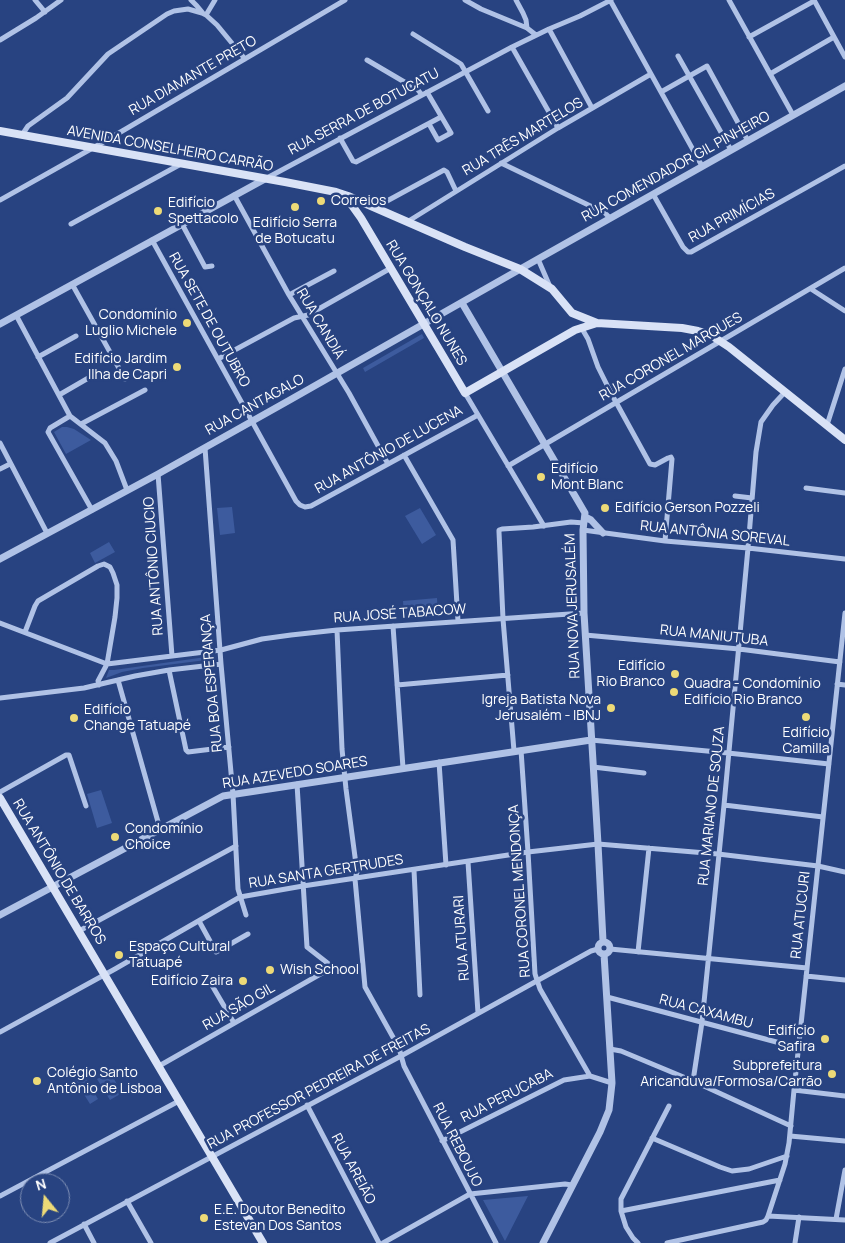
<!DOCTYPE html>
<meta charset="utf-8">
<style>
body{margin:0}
#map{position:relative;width:845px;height:1243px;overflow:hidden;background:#284381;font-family:Manrope,sans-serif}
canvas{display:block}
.north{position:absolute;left:20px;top:1173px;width:50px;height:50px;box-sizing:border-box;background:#284381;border:1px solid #7e8eb3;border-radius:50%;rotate:343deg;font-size:14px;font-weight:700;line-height:20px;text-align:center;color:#fff}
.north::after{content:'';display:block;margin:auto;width:18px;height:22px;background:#edda77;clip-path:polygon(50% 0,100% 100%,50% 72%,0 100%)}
</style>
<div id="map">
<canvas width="845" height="1243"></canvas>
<div class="north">N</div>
</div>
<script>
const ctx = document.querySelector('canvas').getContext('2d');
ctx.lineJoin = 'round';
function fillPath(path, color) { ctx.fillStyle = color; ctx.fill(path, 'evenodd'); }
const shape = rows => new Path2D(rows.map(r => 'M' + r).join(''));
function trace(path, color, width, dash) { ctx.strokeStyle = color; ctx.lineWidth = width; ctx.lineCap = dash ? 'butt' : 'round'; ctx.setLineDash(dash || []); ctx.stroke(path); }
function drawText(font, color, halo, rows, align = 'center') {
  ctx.font = font + ' Manrope,sans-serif'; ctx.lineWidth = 5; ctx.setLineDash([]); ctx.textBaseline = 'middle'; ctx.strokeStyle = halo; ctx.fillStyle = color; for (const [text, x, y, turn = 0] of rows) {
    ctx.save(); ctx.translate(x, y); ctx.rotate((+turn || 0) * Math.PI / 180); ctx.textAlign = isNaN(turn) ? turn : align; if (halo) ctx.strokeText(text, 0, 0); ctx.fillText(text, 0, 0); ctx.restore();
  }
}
const green = shape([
 [422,334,424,338,365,372,363,368],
 [62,427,67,427,74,429,91,440,66,454,54,432],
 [232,507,235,533,220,535,217,508],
 [420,508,436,535,422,544,405,516],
 [109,542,115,552,95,563,90,553],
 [437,598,438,616,404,618,403,601],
 [213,656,214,659,143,668,122,672,106,678,109,670,114,670],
 [101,790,112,823,97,828,87,794],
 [110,1072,122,1093,110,1100,97,1079],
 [84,1075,98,1099,90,1104,75,1080],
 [528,1196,505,1241,483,1200]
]);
const minor = shape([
 [35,0,45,12],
 [191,0,197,6,202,12],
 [465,0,481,9,527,28,536,35],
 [516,0,523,13,526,20,527,28],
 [610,0,702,166],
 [729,0,793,115],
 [814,0,845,57],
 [206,15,215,0],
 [549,29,592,108],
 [413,34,461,64,488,111],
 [749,37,814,1],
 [0,40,36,18,61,0],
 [512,47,558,128],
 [678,56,731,150],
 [367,60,418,90,422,95],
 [770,74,834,37],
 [427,92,451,133,438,140,429,124],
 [661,92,707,66,748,141],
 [22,135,28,126,67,98,108,54,167,14,174,11,188,9,202,13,206,15,217,25,245,59],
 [340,138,353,161,356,162,441,117],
 [501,163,605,213,610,218],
 [265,179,512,47,549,29,580,16,611,0],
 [653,194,683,247,688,252,691,252,845,166],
 [234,195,289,295,349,393,388,464],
 [0,200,107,140,345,0],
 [373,206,387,201,444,170,447,172,456,191],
 [407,222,558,128,651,74],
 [71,224,181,164],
 [182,224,205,267,212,266],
 [152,240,296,501,300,505,305,507,311,506,478,415],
 [538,259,551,289],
 [72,284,125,379],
 [811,289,845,311],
 [289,295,334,271],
 [16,315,70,416,105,443,116,461,127,490],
 [581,327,588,339,598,367,611,393,650,464,655,465,668,458,671,457,672,459,665,541],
 [38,357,76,336],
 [218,359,294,318,308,315,391,268],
 [465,393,544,526],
 [59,395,97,373],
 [70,416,50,428,48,432,92,510],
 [81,424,145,390],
 [827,425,845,369],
 [0,443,47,533],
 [205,448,221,664,233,794,238,889,246,915],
 [404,455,453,540,458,621],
 [508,466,845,268],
 [0,469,10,464],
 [158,474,172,656],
 [806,488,845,493],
 [735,496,752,498],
 [583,530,665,541,748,548,845,559],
 [0,623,107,664,221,650,262,639,291,635,337,630,584,613],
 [393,626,403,768],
 [337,630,342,749,346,789,357,872,355,879,365,987,399,1048,404,1066,496,1243],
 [25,632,35,606,38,601,98,566,104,564,110,567,113,573,117,585,117,598,115,617,107,664,98,681,99,685],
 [585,635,739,649,840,662],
 [169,670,186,750,188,752,229,747],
 [118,680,160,829],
 [837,684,845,685],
 [397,685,508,675],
 [0,698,84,688,135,676,169,670,221,664],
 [591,740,728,753,829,764],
 [521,750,528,852,535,974,540,989,590,1076],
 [514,751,503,619,499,532,499,530,502,529,533,527,571,522,584,523],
 [439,762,446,865],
 [593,767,644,773],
 [0,792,66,755,69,755,86,806],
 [724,805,823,817],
 [468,862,478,1013],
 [414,870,420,995],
 [199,921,216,952,218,951,248,934],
 [79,931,236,846],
 [610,949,807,968],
 [638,952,649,848],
 [806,976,845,980],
 [210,982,234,1023],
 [607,997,799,1048],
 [0,1032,115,969,240,897,303,886,528,852,598,844,718,854,818,866,845,872],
 [610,1049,621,1051,693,1081,791,1126],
 [159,1066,331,968,330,965,307,947,297,784],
 [693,1081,702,1022,724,805,748,548,756,452,761,422,773,405,785,392],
 [794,1090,845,1096],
 [307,1105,379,1243],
 [790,1136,845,1141],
 [652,1138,720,1167,732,1171,749,1169,787,1156],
 [442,1141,564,1080,590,1076,612,1083],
 [0,1196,179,1101],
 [127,1201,151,1243],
 [621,1211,780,1180],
 [768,1216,785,1164,789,1143,794,1090,845,613],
 [836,1219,845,1170],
 [84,1224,94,1243],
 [50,1243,401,1056,591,951,598,949],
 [383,1243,470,1194,565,1184,572,1185],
 [638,1243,633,1238,626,1227,621,1211,621,1199,669,1106],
 [667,1243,763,1222,766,1220,768,1216,845,1220],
 [795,1243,799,1217]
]);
const tertiary = shape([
 [462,303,585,513,583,530,584,613,598,844,603,941],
 [0,324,265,179],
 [585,517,591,520,603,533],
 [0,559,158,474,288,401,538,259,845,86],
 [0,915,223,796,591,740],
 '598 948a6 6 0 1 1 12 0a6 6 0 1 1-12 0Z',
 [543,1243,600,1132,609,1110,612,1083,604,954]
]);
const secondary = shape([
 [0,131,285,182,336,192,348,196,465,247,520,269,552,289,572,313,597,323,682,328,698,331,709,334,729,347,845,440],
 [340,195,351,204,361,218,465,393,575,330,597,323],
 [0,798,263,1243]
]);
const markers = [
 [321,201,5,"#edda77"],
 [295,207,5,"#edda77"],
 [158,211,5,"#edda77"],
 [187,323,5,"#edda77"],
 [177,367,5,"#edda77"],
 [541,477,5,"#edda77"],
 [605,508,5,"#edda77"],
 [675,674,5,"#edda77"],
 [674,692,5,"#edda77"],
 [611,708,5,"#edda77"],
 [806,717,5,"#edda77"],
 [74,718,5,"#edda77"],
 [115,837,5,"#edda77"],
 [119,955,5,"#edda77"],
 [270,970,5,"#edda77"],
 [243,981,5,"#edda77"],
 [825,1039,5,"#edda77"],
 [832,1074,5,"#edda77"],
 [37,1081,5,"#edda77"],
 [204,1218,5,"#edda77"]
];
const streetNames = [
 ["RUA DIAMANTE PRETO",193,76,-30],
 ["RUA SERRA DE BOTUCATU",364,112,-28],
 ["RUA TRÊS MARTELOS",523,137,-31],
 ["AVENIDA CONSELHEIRO CARRÃO",170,149,10],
 ["RUA COMENDADOR GIL PINHEIRO",676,167,-29],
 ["RUA PRIMÍCIAS",732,216,-29],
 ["RUA GONÇALO NUNES",426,303,59],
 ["RUA SETE DE OUTUBRO",209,320,61],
 ["RUA CANDIÁ",320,324,59],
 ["RUA CORONEL MARQUES",671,357,-30],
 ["RUA CANTAGALO",255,405,-29],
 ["RUA ANTÔNIO DE LUCENA",389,450,-29],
 ["RUA ANTÔNIA SOREVAL",715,534,6],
 ["RUA ANTÔNIO CIUCIO",154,566,-94],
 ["RUA NOVA JERUSALÉM",573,606,-92],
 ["RUA JOSÉ TABACOW",400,614,-4],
 ["RUA MANIUTUBA",714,636,6],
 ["RUA BOA ESPERANÇA",212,683,-95],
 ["RUA AZEVEDO SOARES",295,773,-9],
 ["RUA MARIANO DE SOUZA",712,806,-84],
 ["RUA ANTÔNIO DE BARROS",59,872,59],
 ["RUA SANTA GERTRUDES",326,872,-9],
 ["RUA CORONEL MENDONÇA",520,891,-94],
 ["RUA ATUCURI",801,915,-84],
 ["RUA ATURARI",462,938,-94],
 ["RUA SÃO GIL",239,1007,-30],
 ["RUA CAXAMBU",706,1012,15],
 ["RUA PROFESSOR PEDREIRA DE FREITAS",319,1087,-28],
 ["RUA PERUCABA",507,1096,-27],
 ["RUA REBOUJO",457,1145,63],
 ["RUA AREIÃO",353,1169,62]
];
const poiNames = [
 ["Correios",331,201],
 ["Edifício",168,203],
 ["Spettacolo",168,219],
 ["Edifício Serra",295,223,"center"],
 ["de Botucatu",295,239,"center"],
 ["Condomínio",177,315,"right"],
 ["Luglio Michele",177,331,"right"],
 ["Edifício Jardim",167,359,"right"],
 ["Ilha de Capri",167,375,"right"],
 ["Edifício",551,469],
 ["Mont Blanc",551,485],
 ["Edifício Gerson Pozzeli",615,508],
 ["Edifício",665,666,"right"],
 ["Rio Branco",665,682,"right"],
 ["Quadra - Condomínio",684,684],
 ["Edifício Rio Branco",684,700],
 ["Igreja Batista Nova",601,700,"right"],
 ["Jerusalém - IBNJ",601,716,"right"],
 ["Edifício",84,710],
 ["Change Tatuapé",84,726],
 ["Edifício",806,733,"center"],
 ["Camilla",806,749,"center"],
 ["Condomínio",125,829],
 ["Choice",125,845],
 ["Espaço Cultural",129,947],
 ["Tatuapé",129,963],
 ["Wish School",280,970],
 ["Edifício Zaira",233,981,"right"],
 ["Edifício",815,1031,"right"],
 ["Safira",815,1047,"right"],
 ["Subprefeitura",822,1066,"right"],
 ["Aricanduva/Formosa/Carrão",822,1082,"right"],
 ["Colégio Santo",47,1073],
 ["Antônio de Lisboa",47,1089],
 ["E.E. Doutor Benedito",214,1210],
 ["Estevan Dos Santos",214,1226]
];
fillPath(green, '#3d5b9e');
trace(minor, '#b0c2e6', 5);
trace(tertiary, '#b0c2e6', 7);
trace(secondary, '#d9e2f6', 8);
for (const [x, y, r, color] of markers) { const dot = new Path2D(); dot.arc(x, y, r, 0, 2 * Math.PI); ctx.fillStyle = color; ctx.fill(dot); trace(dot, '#284381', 2); }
drawText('14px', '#fff', '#284381', streetNames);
drawText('14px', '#fff', '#284381', poiNames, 'left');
</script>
